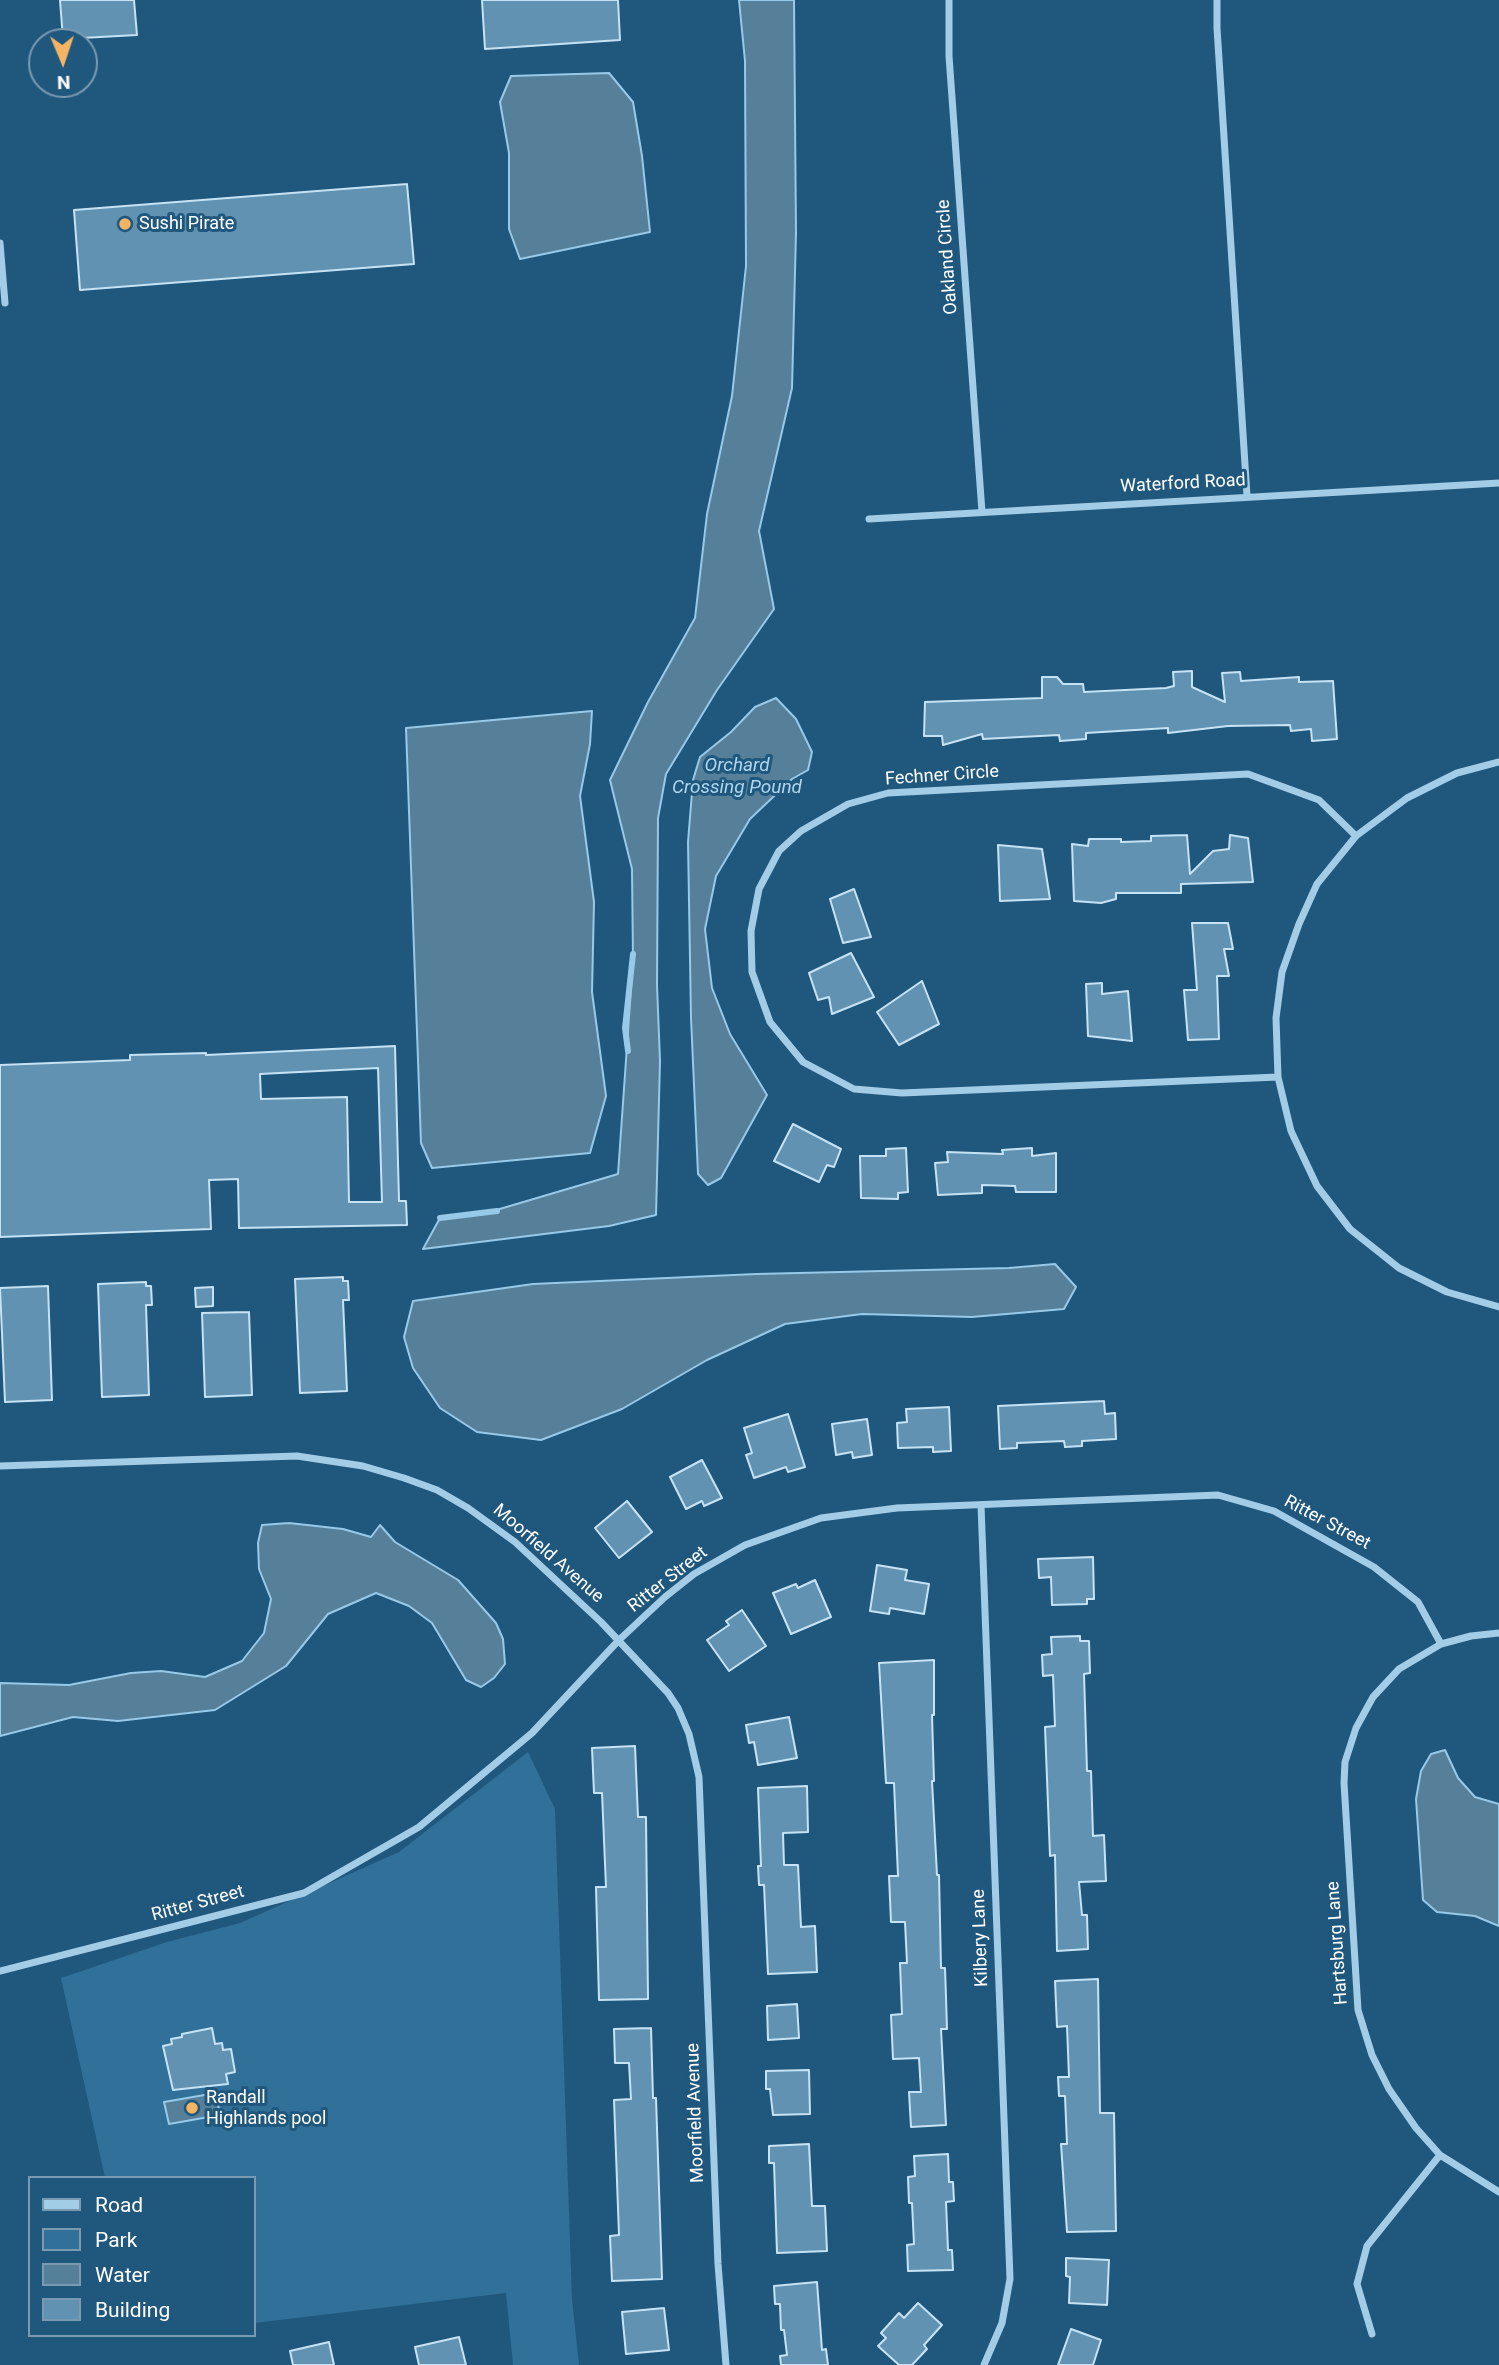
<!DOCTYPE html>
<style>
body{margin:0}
#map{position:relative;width:1499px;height:2365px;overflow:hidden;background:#20577d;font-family:Roboto,sans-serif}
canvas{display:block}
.legend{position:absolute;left:28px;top:2176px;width:228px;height:161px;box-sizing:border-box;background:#20577d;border:2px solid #799ab1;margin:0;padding:9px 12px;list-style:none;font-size:21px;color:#fff}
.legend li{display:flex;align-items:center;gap:14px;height:35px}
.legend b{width:35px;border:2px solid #799ab1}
.north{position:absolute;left:28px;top:28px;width:70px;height:70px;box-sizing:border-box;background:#20577d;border:2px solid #799ab1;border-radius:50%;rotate:178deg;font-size:19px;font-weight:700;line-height:28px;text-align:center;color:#fff}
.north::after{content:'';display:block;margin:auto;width:24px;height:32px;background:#f4b464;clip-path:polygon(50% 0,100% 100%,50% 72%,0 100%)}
</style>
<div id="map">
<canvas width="1499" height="2365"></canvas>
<ul class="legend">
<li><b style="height:9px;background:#a3cce7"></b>Road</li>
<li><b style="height:19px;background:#307099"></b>Park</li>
<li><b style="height:19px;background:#567f9a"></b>Water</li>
<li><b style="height:19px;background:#6192b2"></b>Building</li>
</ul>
<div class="north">N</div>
</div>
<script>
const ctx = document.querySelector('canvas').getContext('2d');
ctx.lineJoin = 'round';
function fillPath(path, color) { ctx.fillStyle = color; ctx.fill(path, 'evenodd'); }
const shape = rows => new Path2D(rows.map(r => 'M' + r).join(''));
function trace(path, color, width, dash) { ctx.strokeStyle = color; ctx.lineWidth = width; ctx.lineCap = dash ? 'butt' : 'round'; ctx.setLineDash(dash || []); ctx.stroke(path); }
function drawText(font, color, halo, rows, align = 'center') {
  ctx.font = font + ' Roboto,sans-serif'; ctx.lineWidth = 6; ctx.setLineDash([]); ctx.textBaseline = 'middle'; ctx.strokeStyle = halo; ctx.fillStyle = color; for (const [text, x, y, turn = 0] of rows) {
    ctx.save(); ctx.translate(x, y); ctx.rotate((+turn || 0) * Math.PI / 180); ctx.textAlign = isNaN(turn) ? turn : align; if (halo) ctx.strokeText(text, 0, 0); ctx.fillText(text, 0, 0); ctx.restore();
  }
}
const green = shape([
 [528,1752,555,1809,572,2299,579,2365,513,2365,506,2293,254,2323,254,2178,105,2178,61,1978,167,1942,240,1923,399,1852]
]);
const water = shape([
 [739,0,794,0,796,233,792,388,759,531,774,609,717,690,666,774,658,818,657,985,660,1061,656,1215,609,1226,423,1249,440,1218,493,1211,618,1174,633,960,632,869,610,780,648,702,695,618,707,514,732,396,746,266,745,61,739,0],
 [609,73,633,102,642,156,650,232,520,259,509,229,509,153,500,102,511,76,609,73],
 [776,698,796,719,812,752,808,770,792,779,750,819,716,876,705,929,712,988,730,1034,767,1095,721,1178,708,1185,698,1174,691,1018,688,842,693,780,700,757,731,732,755,707,776,698],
 [592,711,590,744,580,796,594,902,592,992,606,1096,590,1153,432,1168,421,1143,406,728,592,711],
 [1055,1264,1076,1287,1064,1309,972,1317,862,1314,785,1324,707,1360,622,1409,541,1440,477,1432,440,1408,413,1368,404,1337,413,1301,533,1284,756,1274,1009,1268,1055,1264],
 [289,1523,343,1529,371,1537,380,1525,395,1542,458,1580,496,1623,503,1639,505,1664,494,1678,481,1687,466,1680,432,1623,409,1606,376,1593,328,1614,286,1666,215,1710,118,1721,73,1717,0,1736,0,1683,69,1685,131,1673,161,1671,205,1677,242,1661,264,1633,271,1599,259,1569,258,1543,262,1525,289,1523],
 [1445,1750,1458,1778,1475,1797,1499,1804,1499,1926,1475,1916,1437,1912,1423,1900,1416,1799,1421,1771,1431,1754,1445,1750],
 [216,2093,220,2115,169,2124,164,2102,216,2093]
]);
const stream = shape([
 [628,1051,625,1028,633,954],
 [440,1218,497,1211]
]);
const building = shape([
 [60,0,134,0,137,35,63,39,60,0],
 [482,0,618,0,620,40,485,49,482,0],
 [407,184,414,264,80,290,74,210,407,184],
 [1192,671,1192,687,1225,702,1222,673,1240,672,1241,681,1299,677,1299,682,1333,681,1337,739,1312,741,1311,729,1291,731,1290,725,1228,726,1168,733,1168,728,1086,733,1086,739,1060,741,1059,735,983,739,982,734,943,745,942,736,924,736,925,702,1042,698,1042,677,1057,677,1063,684,1083,684,1084,692,1166,688,1174,686,1173,672,1192,671],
 [1187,835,1190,874,1213,851,1229,849,1230,835,1248,838,1253,882,1181,884,1181,893,1116,893,1116,899,1101,903,1074,901,1072,844,1088,846,1089,839,1121,839,1121,842,1151,841,1151,836,1187,835],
 [998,845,1042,849,1050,899,1000,901,998,845],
 [854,889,871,937,843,943,830,899,854,889],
 [1192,923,1228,923,1233,949,1224,949,1229,976,1217,976,1219,1039,1188,1040,1184,990,1197,990,1192,923],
 [851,953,874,997,832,1014,829,997,818,1000,809,973,851,953],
 [922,981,939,1024,899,1045,877,1012,922,981],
 [1102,983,1102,994,1128,991,1132,1041,1088,1036,1086,984,1102,983],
 [395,1046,399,1201,406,1201,407,1225,239,1228,238,1179,209,1180,211,1229,0,1237,0,1065,130,1060,130,1055,206,1053,206,1055,395,1046],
 [378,1068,382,1202,349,1202,347,1097,261,1099,260,1074,378,1068],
 [793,1124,841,1149,834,1167,827,1165,819,1182,774,1161,793,1124],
 [906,1148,908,1192,898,1193,898,1199,861,1198,860,1156,886,1156,886,1149,906,1148],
 [1032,1148,1032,1156,1056,1153,1056,1192,1016,1192,1015,1186,982,1185,982,1193,938,1195,935,1163,948,1162,947,1152,1003,1154,1002,1150,1032,1148],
 [343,1277,343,1281,348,1281,349,1300,343,1300,347,1391,300,1393,295,1279,343,1277],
 [146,1282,146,1286,151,1286,152,1305,146,1305,149,1395,102,1397,98,1284,146,1282],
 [48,1286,52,1400,5,1402,0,1288,48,1286],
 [213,1287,213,1306,196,1307,195,1288,213,1287],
 [249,1312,252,1395,205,1397,202,1313,249,1312],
 [1104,1401,1105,1414,1115,1413,1116,1439,1082,1441,1082,1446,1065,1447,1064,1441,1017,1443,1017,1448,1000,1449,998,1406,1104,1401],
 [949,1407,951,1451,933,1452,933,1447,898,1448,897,1423,907,1422,906,1409,949,1407],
 [788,1414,805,1467,788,1472,786,1467,754,1478,746,1455,752,1453,744,1428,788,1414],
 [867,1419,872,1455,853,1458,852,1452,836,1455,832,1424,867,1419],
 [702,1460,722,1498,704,1506,702,1501,686,1509,670,1477,702,1460],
 [627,1501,652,1532,619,1558,595,1528,627,1501],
 [1093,1557,1094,1599,1087,1599,1087,1604,1052,1605,1051,1577,1039,1578,1038,1559,1093,1557],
 [877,1565,907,1570,905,1580,929,1584,924,1614,890,1608,889,1614,870,1611,877,1565],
 [815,1580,831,1617,791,1634,773,1593,796,1584,798,1588,815,1580],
 [742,1610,766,1646,729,1671,707,1640,729,1625,726,1621,742,1610],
 [1080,1636,1080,1641,1089,1641,1090,1673,1084,1674,1087,1771,1091,1771,1093,1836,1104,1835,1106,1881,1079,1882,1082,1915,1087,1915,1088,1949,1057,1951,1055,1855,1050,1856,1045,1727,1055,1726,1053,1675,1043,1676,1042,1655,1052,1654,1051,1637,1080,1636],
 [934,1660,934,1715,932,1715,934,1781,932,1781,937,1875,939,1875,941,1968,945,1968,946,1997,947,2029,941,2029,946,2125,911,2127,909,2092,921,2092,919,2058,893,2059,891,2015,902,2014,900,1963,907,1963,905,1922,891,1922,889,1876,898,1876,894,1783,886,1783,879,1663,934,1660],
 [789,1717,797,1758,758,1765,754,1742,749,1743,746,1725,789,1717],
 [635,1746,638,1817,646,1817,648,1999,599,2000,596,1887,606,1887,602,1793,594,1793,592,1748,635,1746],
 [807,1786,808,1832,783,1833,784,1865,798,1865,801,1927,815,1926,817,1972,768,1974,764,1885,759,1885,758,1866,761,1866,758,1788,807,1786],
 [1098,1979,1100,2113,1114,2113,1116,2231,1067,2232,1061,2144,1067,2144,1065,2096,1059,2096,1058,2077,1069,2077,1067,2026,1057,2027,1055,1981,1098,1979],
 [797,2004,799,2038,768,2040,767,2006,797,2004],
 [212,2028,215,2044,222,2043,223,2050,231,2049,235,2072,226,2074,228,2084,173,2090,163,2046,172,2044,171,2039,182,2037,182,2034,212,2028],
 [651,2028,653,2098,656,2098,662,2279,612,2281,610,2236,619,2235,614,2100,631,2099,629,2063,615,2063,614,2029,651,2028],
 [809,2070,810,2114,773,2115,770,2089,766,2089,766,2071,809,2070],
 [809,2144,812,2206,825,2206,827,2251,777,2253,774,2163,769,2163,769,2146,809,2144],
 [948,2154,949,2182,953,2182,954,2201,946,2202,948,2250,952,2250,953,2270,908,2271,907,2245,914,2244,912,2203,909,2203,908,2177,915,2176,914,2156,948,2154],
 [1066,2258,1109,2260,1107,2305,1069,2303,1070,2277,1066,2276,1066,2258],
 [817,2282,822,2350,826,2349,828,2365,781,2365,780,2356,787,2355,784,2330,781,2330,780,2304,775,2304,774,2286,817,2282],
 [918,2303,942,2325,924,2345,927,2349,912,2365,899,2365,878,2346,886,2338,881,2333,899,2313,904,2318,918,2303],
 [664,2308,669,2350,626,2354,622,2312,664,2308],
 [1071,2329,1101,2340,1093,2365,1058,2365,1071,2329],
 [459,2337,466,2365,419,2365,415,2347,459,2337],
 [329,2342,334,2365,293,2365,290,2351,329,2342]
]);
const street = shape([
 [949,0,949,56,982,512],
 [1217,0,1217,28,1247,496],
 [0,243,5,303],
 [869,519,1499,483],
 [1499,762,1457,773,1407,798,1356,836,1317,884,1299,924,1282,972,1276,1018,1278,1077,1291,1131,1317,1186,1350,1229,1399,1268,1447,1292,1499,1307],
 [1278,1077,902,1093,854,1089,803,1062,770,1022,752,972,751,931,759,889,779,851,801,831,848,804,888,793,1248,774,1319,800,1356,836],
 [0,1466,297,1456,363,1466,404,1478,437,1490,468,1508,515,1542,601,1622,668,1693,678,1708,689,1734,699,1777,718,2264,726,2365],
 [981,1505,1010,2279,1002,2323,984,2365],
 [1499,1633,1471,1636,1441,1644,1399,1669,1373,1697,1356,1728,1345,1762,1344,1783,1358,2010,1372,2055,1389,2089,1416,2128,1440,2155,1499,2192],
 [0,1971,304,1893,419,1827,532,1733,619,1640,665,1597,694,1574,745,1545,821,1518,897,1508,1218,1495,1274,1511,1374,1567,1418,1602,1441,1644],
 [1372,2334,1357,2284,1367,2246,1440,2155]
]);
const markers = [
 [125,224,7,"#f4b464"],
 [192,2108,7,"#f4b464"]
];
const poiNames = [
 ["Sushi Pirate",139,224],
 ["Randall",206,2098],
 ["Highlands pool",206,2119]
];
const streetNames = [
 ["Oakland Circle",948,257,-94],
 ["Waterford Road",1183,484,-3],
 ["Fechner Circle",942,776,-4],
 ["Ritter Street",1327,1523,28],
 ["Moorfield Avenue",548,1554,41],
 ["Ritter Street",668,1580,-38],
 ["Ritter Street",198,1904,-15],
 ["Kilbery Lane",981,1938,-92],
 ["Hartsburg Lane",1338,1943,-94],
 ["Moorfield Avenue",696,2113,-92]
];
const waterNames = [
 ["Orchard",737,766],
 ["Crossing Pound",737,788]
];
fillPath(green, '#307099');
fillPath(water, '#567f9a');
trace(water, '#97c9e8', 2);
trace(stream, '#97c9e8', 6);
fillPath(building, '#6192b2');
trace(building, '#c6e3f5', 2);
trace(street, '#a3cce7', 7);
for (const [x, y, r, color] of markers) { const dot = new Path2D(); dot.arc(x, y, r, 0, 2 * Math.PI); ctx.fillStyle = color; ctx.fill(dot); trace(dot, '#20577d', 2.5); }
drawText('18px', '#fff', '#20577d', poiNames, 'left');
drawText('18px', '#fff', '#20577d', streetNames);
drawText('italic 19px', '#aed6ef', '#20577d', waterNames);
</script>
